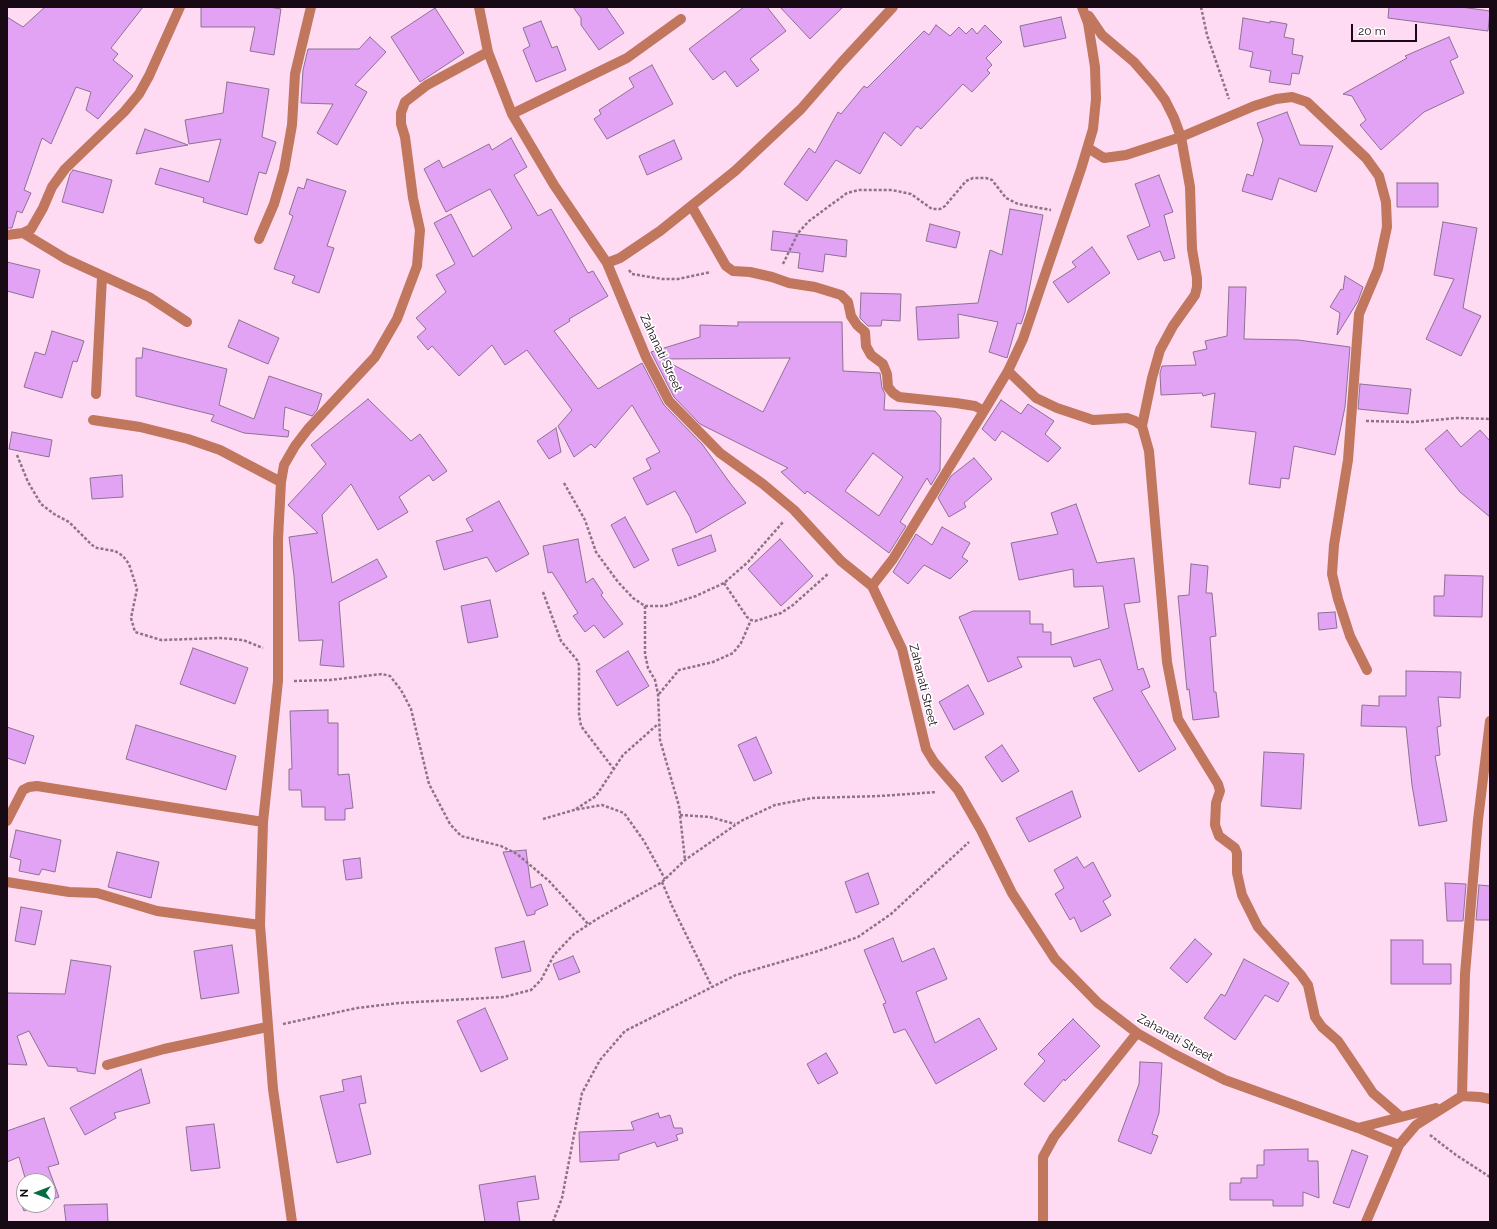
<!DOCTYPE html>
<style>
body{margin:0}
#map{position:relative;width:1497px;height:1229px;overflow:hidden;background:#fedbf2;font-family:Raleway,sans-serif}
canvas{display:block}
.frame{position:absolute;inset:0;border:8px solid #180a14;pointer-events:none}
.north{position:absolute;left:16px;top:1173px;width:40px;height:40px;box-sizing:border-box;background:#fff;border:1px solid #a39da1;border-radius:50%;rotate:270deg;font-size:11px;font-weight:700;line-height:16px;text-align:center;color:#180a14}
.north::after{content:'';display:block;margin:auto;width:14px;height:18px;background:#036d43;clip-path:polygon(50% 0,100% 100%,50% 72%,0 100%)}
.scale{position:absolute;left:1351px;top:24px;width:66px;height:18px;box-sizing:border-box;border:2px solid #180a14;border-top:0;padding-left:5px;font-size:12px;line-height:14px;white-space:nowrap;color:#180a14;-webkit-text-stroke:3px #fff;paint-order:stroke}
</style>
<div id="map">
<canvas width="1497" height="1229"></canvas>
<div class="frame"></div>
<div class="north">N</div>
<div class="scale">20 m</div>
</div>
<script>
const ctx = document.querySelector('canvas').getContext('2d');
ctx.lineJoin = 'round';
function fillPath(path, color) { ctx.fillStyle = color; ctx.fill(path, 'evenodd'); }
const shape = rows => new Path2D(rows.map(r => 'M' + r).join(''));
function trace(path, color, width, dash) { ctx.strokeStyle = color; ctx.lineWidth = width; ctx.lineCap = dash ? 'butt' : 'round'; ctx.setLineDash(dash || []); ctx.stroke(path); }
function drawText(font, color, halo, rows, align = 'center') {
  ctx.font = font + ' Raleway,sans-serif'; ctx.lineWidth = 3.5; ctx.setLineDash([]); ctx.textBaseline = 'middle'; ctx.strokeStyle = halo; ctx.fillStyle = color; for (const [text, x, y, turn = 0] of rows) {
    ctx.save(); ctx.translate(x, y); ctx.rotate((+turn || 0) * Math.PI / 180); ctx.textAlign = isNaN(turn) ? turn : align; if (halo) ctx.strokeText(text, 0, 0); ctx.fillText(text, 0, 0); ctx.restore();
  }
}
const building = shape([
 [45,7,143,7,111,48,118,54,113,60,133,76,98,119,86,110,91,92,76,87,51,144,42,138,24,190,31,193,22,213,17,211,12,228,7,228,7,17,23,27,45,7],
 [201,7,269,7,281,9,274,55,250,51,255,27,201,27,201,7],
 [573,7,606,7,624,33,599,50,581,25,581,18,573,7],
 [744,7,767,7,786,31,750,59,759,70,737,87,725,71,713,80,689,49,744,7],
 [780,7,843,7,810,39,780,7],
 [1389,7,1461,7,1490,11,1488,31,1388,18,1389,7],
 [435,8,464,53,420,82,391,37,435,8],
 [1061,17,1066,38,1024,47,1020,26,1061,17],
 [1243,18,1270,23,1270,21,1287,24,1284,37,1294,39,1292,54,1303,56,1299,74,1292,73,1290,85,1269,82,1271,71,1250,67,1253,52,1239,49,1243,18],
 [541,21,552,48,557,46,566,70,536,82,523,50,530,46,523,28,541,21],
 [936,25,950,36,959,27,966,34,972,28,977,34,985,25,1002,42,986,58,992,65,987,70,990,73,972,92,963,84,921,129,917,126,901,146,884,132,860,174,836,160,807,201,784,184,809,148,815,153,838,112,841,114,864,86,867,88,924,31,929,35,936,25],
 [370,37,386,52,355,85,367,92,337,145,317,133,333,104,301,103,303,70,308,49,359,49,370,37],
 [1449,37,1458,57,1450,61,1464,93,1424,112,1381,150,1360,125,1366,120,1352,96,1343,94,1407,58,1405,56,1449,37],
 [652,65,673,104,607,139,594,119,601,114,599,110,634,87,629,78,652,65],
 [227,82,269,89,262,137,276,142,266,174,259,172,247,215,203,202,204,198,155,184,160,168,209,182,221,139,189,144,185,120,223,113,227,82],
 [1287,112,1300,145,1333,146,1316,192,1279,178,1272,200,1242,191,1247,174,1253,176,1263,140,1257,123,1287,112],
 [145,129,188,145,136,154,145,129],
 [511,138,527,167,514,175,538,216,551,209,588,273,593,271,608,296,569,319,570,321,554,331,598,389,642,363,664,405,702,444,730,483,746,503,696,533,690,517,675,491,647,505,633,478,651,469,646,459,660,452,632,405,595,448,591,444,574,457,558,426,572,410,527,350,505,365,492,345,459,376,432,346,428,350,417,337,426,329,416,318,446,292,436,275,455,264,434,223,451,214,473,257,512,228,490,189,446,212,424,169,439,160,443,168,489,144,492,150,511,138],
 [674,140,682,159,647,175,639,156,674,140],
 [73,170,112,180,103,213,62,202,70,174,73,170],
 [1159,175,1173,212,1164,215,1175,258,1164,261,1160,251,1138,260,1127,236,1150,226,1135,184,1159,175],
 [307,179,346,191,327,246,334,248,319,293,292,283,295,276,274,269,293,216,289,214,298,187,304,189,307,179],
 [1397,183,1438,183,1438,207,1397,207,1397,183],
 [1010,209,1043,215,1025,312,1021,324,1017,323,1007,358,989,352,998,322,958,314,959,338,918,340,916,307,978,303,990,250,1002,255,1010,209],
 [1443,222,1477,228,1463,308,1481,316,1461,356,1426,339,1454,279,1434,275,1443,222],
 [930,224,960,232,956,248,926,241,930,224],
 [773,231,847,240,846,257,825,254,823,272,798,268,800,253,771,250,773,231],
 [1092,247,1110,273,1068,303,1053,282,1076,267,1072,262,1092,247],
 [7,262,40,270,33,298,7,291,7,262],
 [1345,276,1363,287,1358,301,1337,335,1340,313,1330,307,1341,289,1343,290,1345,276],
 [1229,287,1246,287,1244,339,1298,340,1350,347,1345,407,1335,455,1294,446,1289,479,1281,478,1280,488,1249,484,1256,432,1211,427,1215,393,1203,396,1202,393,1161,395,1160,373,1162,366,1196,365,1193,352,1207,349,1205,341,1227,336,1229,287],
 [861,293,901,294,900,321,882,320,881,326,868,326,860,318,861,293],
 [239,320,279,338,268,364,228,347,239,320],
 [738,322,842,322,843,371,880,373,882,388,885,394,884,410,935,411,941,418,940,470,931,485,927,478,900,522,906,526,889,553,807,491,805,494,781,472,788,468,700,424,674,397,651,352,700,337,700,325,738,326,738,322],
 [790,358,763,412,662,359,790,358],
 [873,453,903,477,879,516,845,491,873,453],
 [52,331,84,341,77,362,73,361,62,398,24,387,35,352,45,355,52,331],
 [143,348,227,369,219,405,254,419,269,376,322,394,317,410,312,416,285,407,283,429,289,431,288,437,244,433,211,421,214,415,136,396,136,358,142,358,143,348],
 [1360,384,1411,389,1408,414,1358,409,1360,384],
 [368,399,411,441,420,434,447,471,433,481,429,475,399,497,408,512,378,530,351,484,322,515,332,583,377,559,387,577,339,602,344,667,320,665,323,640,299,641,294,576,289,537,318,533,288,505,326,464,311,445,368,399],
 [1001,400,1021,414,1028,404,1054,421,1045,434,1061,448,1048,462,1002,431,995,441,982,429,1001,400],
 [556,428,561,452,549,459,537,441,556,428],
 [1447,430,1461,447,1480,430,1490,441,1490,517,1460,492,1425,449,1447,430],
 [12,432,52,440,49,457,9,449,12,432],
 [974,458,992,479,964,503,966,507,949,517,938,498,951,476,974,458],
 [122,475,123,497,92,499,90,478,122,475],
 [499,501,529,554,496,572,487,557,444,570,436,541,473,531,466,519,499,501],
 [1076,504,1097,563,1134,558,1140,602,1124,604,1138,670,1143,668,1150,687,1141,691,1176,749,1139,772,1093,698,1113,690,1100,659,1074,667,1071,657,1017,657,1022,667,988,682,959,617,973,611,1030,611,1030,624,1043,624,1043,632,1051,632,1051,645,1109,628,1103,586,1074,587,1073,569,1019,580,1011,543,1058,534,1051,513,1076,504],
 [625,517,649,560,634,568,611,525,625,517],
 [942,527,970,543,962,557,968,561,950,579,924,565,908,584,893,572,916,534,932,545,942,527],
 [711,535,716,551,678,566,672,549,711,535],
 [578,539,586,583,593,578,603,593,601,595,623,624,604,638,594,625,585,632,573,616,578,613,552,572,548,573,543,546,578,539],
 [780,539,813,576,781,606,748,569,780,539],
 [1191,564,1208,566,1206,593,1212,593,1216,636,1210,637,1214,692,1216,692,1219,717,1193,720,1189,689,1187,690,1178,596,1189,595,1191,564],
 [1445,575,1483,576,1482,617,1434,616,1434,596,1444,596,1445,575],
 [490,600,498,637,468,643,461,606,490,600],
 [1335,612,1337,628,1319,630,1318,613,1335,612],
 [193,648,248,668,235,704,180,684,193,648],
 [628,651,649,686,617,706,596,671,628,651],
 [1406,671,1461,672,1460,698,1438,697,1441,726,1437,727,1440,755,1435,756,1447,821,1419,826,1412,785,1406,727,1361,726,1362,705,1379,706,1379,696,1406,696,1406,671],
 [968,685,984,714,954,730,939,702,968,685],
 [328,710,328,723,338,723,338,775,349,774,353,808,345,809,345,820,325,820,325,807,302,807,301,790,289,790,289,769,292,769,290,711,328,710],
 [136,725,236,756,226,790,126,759,136,725],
 [7,727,34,736,25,764,7,758,7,727],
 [756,737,772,773,754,781,738,745,756,737],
 [1002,745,1019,771,1002,782,985,757,1002,745],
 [1264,752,1304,754,1301,809,1261,806,1264,752],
 [1072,791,1081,817,1029,842,1016,818,1072,791],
 [16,830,61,840,55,872,42,869,39,875,19,871,21,860,10,857,16,830],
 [526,850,531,888,541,884,548,905,535,911,535,914,527,916,503,852,526,850],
 [117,852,159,862,151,898,108,887,117,852],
 [1077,857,1084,868,1093,862,1111,896,1103,901,1111,915,1081,932,1074,917,1070,920,1055,894,1064,888,1054,870,1077,857],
 [360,858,362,878,346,880,343,860,360,858],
 [868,873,879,904,856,913,845,882,868,873],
 [1445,883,1466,884,1463,921,1447,921,1445,883],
 [1479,885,1490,886,1490,920,1476,920,1479,885],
 [21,907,42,911,35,945,15,941,21,907],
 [893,938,902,962,934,948,947,979,916,992,935,1043,979,1018,997,1049,936,1084,905,1029,894,1033,883,1004,886,1003,864,950,893,938],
 [1195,939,1212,954,1187,983,1170,968,1195,939],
 [1391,940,1423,940,1423,964,1451,964,1451,984,1391,984,1391,940],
 [524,941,531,971,502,978,495,948,524,941],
 [232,945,239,993,201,999,194,951,232,945],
 [573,956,580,972,559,980,553,964,573,956],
 [1244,959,1289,983,1278,1002,1265,995,1235,1040,1204,1018,1221,994,1225,996,1244,959],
 [71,960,111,966,95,1074,77,1071,77,1068,48,1066,29,1031,17,1036,27,1065,7,1064,7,993,65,994,71,960],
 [485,1008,508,1059,481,1072,457,1021,485,1008],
 [1073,1019,1100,1046,1065,1081,1064,1079,1044,1102,1024,1084,1045,1061,1038,1054,1073,1019],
 [826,1053,838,1073,818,1084,807,1064,826,1053],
 [1140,1062,1162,1063,1159,1113,1152,1134,1158,1136,1151,1154,1118,1141,1139,1084,1140,1062],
 [141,1069,150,1103,114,1113,116,1118,85,1135,70,1108,141,1069],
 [361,1076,366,1103,359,1104,371,1154,337,1163,320,1096,344,1091,342,1080,361,1076],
 [658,1113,660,1118,670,1115,674,1128,682,1128,683,1133,676,1135,678,1140,657,1147,655,1142,619,1154,619,1160,580,1162,579,1132,634,1130,631,1122,658,1113],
 [44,1118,59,1164,48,1167,59,1197,48,1201,48,1181,26,1181,19,1157,7,1162,7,1131,44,1118],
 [214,1124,220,1168,191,1171,186,1127,214,1124],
 [1308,1149,1308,1161,1318,1161,1319,1198,1303,1192,1303,1206,1273,1206,1273,1200,1230,1200,1230,1183,1241,1183,1241,1178,1257,1178,1257,1165,1264,1165,1264,1150,1308,1149],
 [1352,1150,1368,1156,1349,1208,1333,1203,1352,1150],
 [535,1176,539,1199,517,1202,520,1222,485,1222,479,1185,535,1176],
 [24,1191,24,1205,38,1205,24,1211,17,1193,24,1191],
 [107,1204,108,1222,66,1222,64,1205,107,1204]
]);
const path = shape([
 [1201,7,1207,35,1229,99],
 [783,264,798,233,809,221,847,193,859,190,892,190,911,194,932,209,940,209,945,206,966,181,973,178,986,178,992,180,1006,198,1018,204,1051,210],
 [629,270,632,274,662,279,678,279,711,272],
 [1366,421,1413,422,1457,418,1490,419],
 [17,455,28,482,41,504,54,514,69,522,92,545,97,548,115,551,123,556,129,564,137,589,131,618,135,632,161,640,220,638,243,640,263,648],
 [564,483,585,520,596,552,618,582,633,598,645,606,665,606,696,596,724,583,748,562,783,522],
 [724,583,747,617,751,620,755,621,781,613,793,605,829,573],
 [543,592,561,641,577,660,579,665,579,714,581,726,613,768],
 [645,606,645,654,648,668,655,680,658,694,660,740,679,806,685,860],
 [294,681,330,680,382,674,390,676,401,690,411,709,429,784,450,824,461,836,501,846,517,854,549,881,589,925],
 [659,694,679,670,713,662,733,653,741,643,751,620],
 [576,809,596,796,623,755,658,724],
 [680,815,710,817,735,824],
 [543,819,574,810,602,805,624,813,644,841,665,879],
 [662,882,673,908,712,987],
 [283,1024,357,1008,399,1003,504,997,531,990,541,980,554,955,574,934,597,919,662,882,685,860,741,821,775,805,812,798,880,796,937,792],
 [1430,1135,1456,1155,1490,1177],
 [553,1222,562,1198,582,1093,600,1060,625,1031,736,975,815,952,858,937,891,914,969,842]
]);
const street = shape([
 [479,7,488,52,512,114,554,185,607,263,646,357,669,401,720,453,763,484,794,510,841,561,872,586,902,649,926,749,934,762,958,790,981,830,1012,893,1055,959,1098,1003,1137,1033,1174,1054,1225,1080,1358,1128,1399,1145],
 [1089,16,1102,35,1134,62,1154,85,1165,100,1174,118,1181,137,1190,187,1192,249,1197,278,1197,287,1195,295,1173,326,1160,350,1152,378,1142,426],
 [512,114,627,58,681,19],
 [1088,148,1104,158,1126,155,1181,137,1254,106,1276,99,1292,97,1307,102,1366,158,1379,176,1386,202,1387,227,1378,269,1359,314,1348,460,1334,545,1332,574,1338,599,1350,636,1367,670],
 [692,207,726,266,733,271,750,272,772,277,789,283,815,287,841,295,848,302,851,316,857,325,865,332,866,346,871,355,883,364,887,374,888,387,893,393,899,397,956,403,975,406,984,411],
 [23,233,66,259,149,297,187,322],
 [7,235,23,233,31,229,43,208,52,187,65,169,124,112,139,94,149,76,180,7],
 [259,239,274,204,284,170,292,125,295,74,311,7],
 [607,263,620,258,660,231,735,171,801,109,842,62,893,7],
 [1008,371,1036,398,1057,408,1093,420,1127,418,1135,421,1142,426,1149,451,1167,662,1178,719,1218,784,1220,791,1216,803,1215,825,1219,836,1235,848,1237,853,1237,873,1242,895,1258,927,1301,975,1308,985,1315,1017,1322,1027,1338,1041,1373,1093,1401,1117],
 [96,394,102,277],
 [93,420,140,427,188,439,220,450,281,482],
 [872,586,893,559,984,411,1008,371,1023,339,1081,169,1093,129,1096,99,1095,67,1088,23,1082,7],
 [7,821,23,790,29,787,37,786,263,822],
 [7,882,69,892,97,893,157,911,260,925],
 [107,1065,164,1049,267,1027],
 [1462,1096,1465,974,1478,820,1490,721],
 [1462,1096,1480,1097,1490,1099],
 [1358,1128,1436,1108],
 [292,1222,273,1089,260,925,263,822,278,681,278,539,281,482,284,465,295,446,308,429,375,357,397,319,417,266,420,230,413,198,405,137,401,124,401,113,405,102,427,85,488,52],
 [1043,1222,1043,1157,1054,1137,1137,1033],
 [1366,1222,1399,1145,1416,1125,1462,1096]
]);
const streetNames = [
 ["Zahanati Street",661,353,65],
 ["Zahanati Street",923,685,76],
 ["Zahanati Street",1175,1038,29]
];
fillPath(building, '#e3a3f5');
trace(building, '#8c7194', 1);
trace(path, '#8d7484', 2.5, [3, 2]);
trace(street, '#c1765e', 10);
drawText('12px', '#180a14', '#fff', streetNames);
</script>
